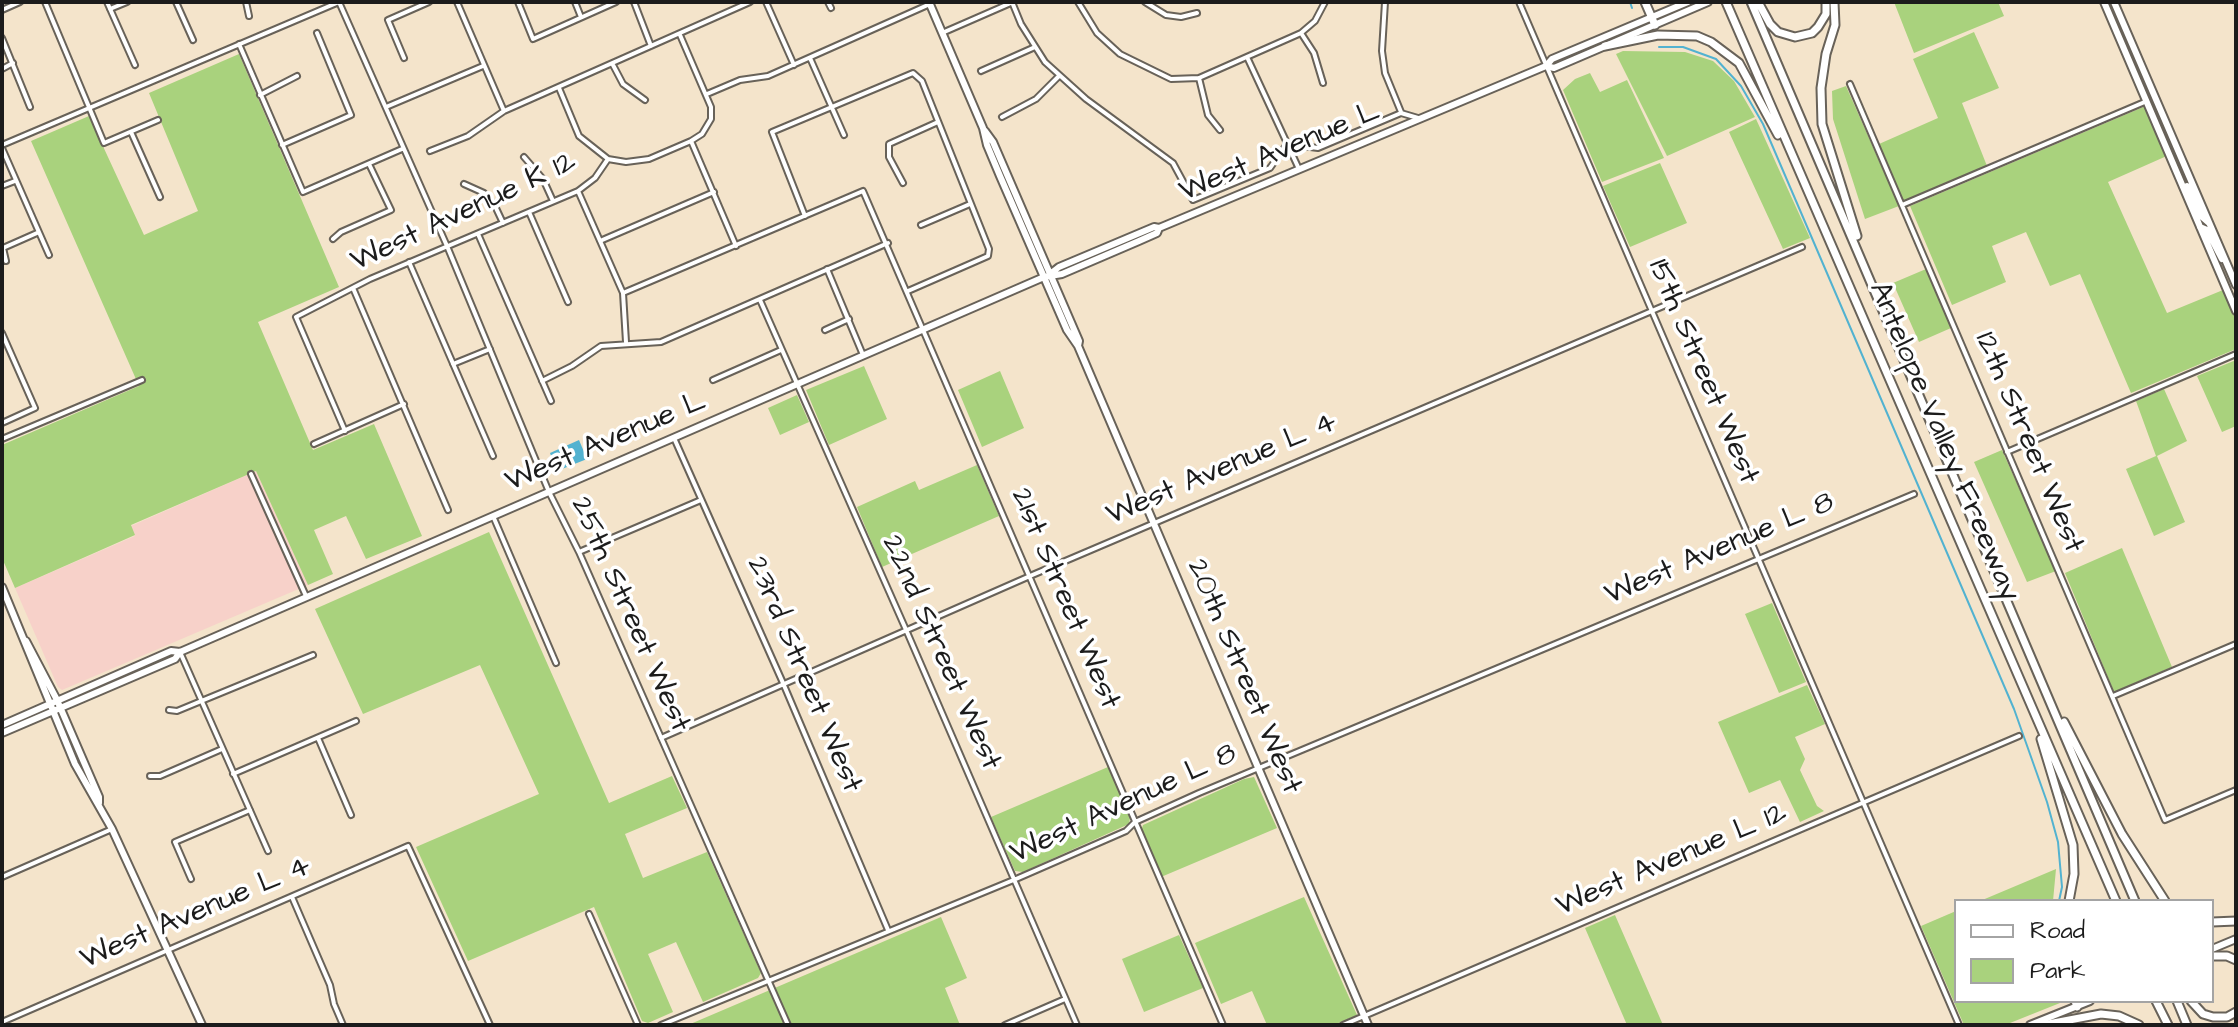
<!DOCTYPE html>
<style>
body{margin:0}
#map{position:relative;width:2238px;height:1027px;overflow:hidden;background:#f4e4cb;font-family:"Architects Daughter",sans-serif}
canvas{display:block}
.frame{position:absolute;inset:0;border:4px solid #1c1c1c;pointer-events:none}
.legend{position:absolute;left:1954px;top:899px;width:260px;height:104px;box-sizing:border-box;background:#fff;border:2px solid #a4a4a4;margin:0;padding:10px 14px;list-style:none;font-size:24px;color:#1c1c1c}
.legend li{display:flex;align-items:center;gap:16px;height:40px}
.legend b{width:40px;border:2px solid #a4a4a4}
</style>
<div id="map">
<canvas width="2238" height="1027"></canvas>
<div class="frame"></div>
<ul class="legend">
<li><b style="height:10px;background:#fff"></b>Road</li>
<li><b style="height:22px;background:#a9d27d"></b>Park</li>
</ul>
</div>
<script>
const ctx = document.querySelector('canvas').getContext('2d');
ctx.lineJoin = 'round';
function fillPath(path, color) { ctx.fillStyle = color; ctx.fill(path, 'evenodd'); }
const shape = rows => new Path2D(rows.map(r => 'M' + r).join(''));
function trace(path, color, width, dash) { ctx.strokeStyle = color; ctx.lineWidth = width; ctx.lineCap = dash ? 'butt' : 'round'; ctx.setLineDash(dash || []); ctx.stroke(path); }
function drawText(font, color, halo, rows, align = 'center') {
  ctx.font = font + ' "Architects Daughter",sans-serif'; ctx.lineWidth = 7; ctx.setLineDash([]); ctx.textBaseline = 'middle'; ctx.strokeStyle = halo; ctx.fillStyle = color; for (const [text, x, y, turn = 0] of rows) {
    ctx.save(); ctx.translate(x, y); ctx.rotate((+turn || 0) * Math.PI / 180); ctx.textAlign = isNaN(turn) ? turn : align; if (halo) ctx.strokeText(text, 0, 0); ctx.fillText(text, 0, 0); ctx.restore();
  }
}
const built = shape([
 [256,471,308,585,62,690,58,687,15,588,135,536,131,526]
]);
const green = shape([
 [1894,2,1998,2,2004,16,1914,53],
 [1974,32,1999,88,1962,103,1987,166,1903,201,1879,144,1938,118,1913,59],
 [1623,51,1685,52,1713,61,1734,81,1755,117,1667,156,1616,54],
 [239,54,339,287,258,322,313,450,374,424,422,536,366,559,346,516,314,530,333,574,308,585,256,471,131,525,135,535,15,588,2,558,2,445,139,386,31,141,89,116,144,235,198,211,149,93],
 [1590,73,1600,92,1627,80,1664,158,1602,182,1563,90,1575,79],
 [1846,86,1899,206,1865,219,1833,119,1832,91],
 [2148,105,2169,155,2108,182,2167,313,2223,290,2236,320,2236,349,2131,393,2080,274,2050,286,2026,232,1992,246,2006,282,1952,305,1910,206],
 [1756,119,1810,238,1783,249,1729,132],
 [1660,163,1687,223,1630,247,1603,186],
 [1926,269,1951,328,1919,342,1893,283],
 [2236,360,2236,426,2222,432,2197,376],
 [864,366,887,419,829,445,806,390],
 [1000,371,1024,428,982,447,958,390],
 [2164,389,2187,441,2157,456,2185,522,2154,536,2126,469,2156,456,2136,401],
 [797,395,809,422,780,435,768,408],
 [2002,450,2056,571,2027,582,1974,462],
 [977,465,999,516,882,567,857,507,915,481,919,490],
 [489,532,609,803,672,776,687,808,625,834,643,878,707,852,761,973,758,978,703,1002,676,942,648,954,673,1012,648,1023,642,1021,594,907,468,961,416,847,539,794,480,665,363,714,315,609],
 [2122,548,2172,667,2114,692,2065,573],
 [1772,603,1806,682,1779,693,1745,614],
 [1807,685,1825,724,1795,737,1805,759,1800,770,1817,806,1824,811,1800,822,1780,780,1749,793,1718,722],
 [1108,767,1130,818,1129,824,1023,872,1015,871,991,817],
 [1254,777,1277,828,1161,877,1141,831,1143,825,1244,779],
 [2056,869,2053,901,1980,901],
 [1304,897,1357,1015,1334,1025,1267,1025,1252,991,1221,1004,1195,943],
 [1956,911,1956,1001,2060,1003,2005,1025,1964,1025,1921,926],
 [1615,915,1663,1025,1627,1025,1585,928],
 [941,917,967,978,945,988,960,1025,688,1025],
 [1179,935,1203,988,1144,1012,1122,959]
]);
const water = shape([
 [579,440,587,459,557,471,550,453]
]);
const stream = shape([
 [1630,2,1632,8],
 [1659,47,1683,47,1716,59,1741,86,1763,124,2014,709,2047,802,2058,842,2062,887,2059,901],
 [2083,1025,2110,1025]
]);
const minor = shape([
 [45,2,104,143,158,120],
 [107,2,135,65],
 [176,2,193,40],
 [246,2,249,16],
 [457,2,504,111],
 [518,2,533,39,616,2],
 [575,2,581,17],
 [634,2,651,46],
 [766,2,794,65],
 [828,2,831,8],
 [1012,2,1021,24,1045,62,1086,99,1173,163,1193,200,1270,168,1287,144,1318,148,1401,113,1418,118],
 [1078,2,1097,33,1120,54,1171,79,1199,78,1301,33,1315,21,1325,2],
 [1145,2,1166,15,1181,17,1197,13],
 [1385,2,1382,51,1385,73,1401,112],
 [1519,2,1959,1025],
 [110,9,127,2],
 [2,10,20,2],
 [942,33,1013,2],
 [1301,33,1314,53,1323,83],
 [680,35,711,107,711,119,702,134,691,141,736,246],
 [2,38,30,107],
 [239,44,303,192,402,149],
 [1247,57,1299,169],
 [404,58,388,20,429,2],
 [810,58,844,135],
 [613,65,623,84,645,100],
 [2,69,13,63],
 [981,71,1035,47],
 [1199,78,1208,115,1220,130],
 [1850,84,2165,820,2236,790],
 [559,88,579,136,608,159],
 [707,94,740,80,768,76,930,4],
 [260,95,297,76],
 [386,107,483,66],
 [1002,117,1036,99,1058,77],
 [131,132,160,197],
 [2,145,339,2,447,246,549,492,579,552,788,1025],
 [282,145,351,115,317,33],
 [2,148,49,255],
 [430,151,468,136,504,111,750,2],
 [524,157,543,179,553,201],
 [903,183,889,157,889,144,938,122],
 [464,184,484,193,495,206,503,223],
 [2,186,15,181],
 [578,191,623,293,626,342],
 [1902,205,2147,101],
 [529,212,568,302],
 [805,216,772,132,913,73,922,81,989,249,988,256,908,291],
 [921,225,970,204],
 [478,234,551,401],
 [333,239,341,232,391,210,369,164],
 [600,241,714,192],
 [3,248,37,233],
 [3,248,6,261],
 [409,262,493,456],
 [827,269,863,355],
 [353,288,448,510],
 [623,293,863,191,1223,1025],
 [760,300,907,632,1077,1025],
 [825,330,849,319],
 [2,333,35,408,2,423],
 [453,364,490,349],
 [713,380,781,350],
 [542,381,572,366,601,346,661,342,888,243],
 [345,431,296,317,370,279,578,191,595,178,608,159,626,162,649,159,691,141],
 [674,438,783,683,888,930],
 [2,439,142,380],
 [314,444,404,404],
 [2007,452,2236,354],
 [251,474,306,596],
 [493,516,556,663],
 [579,552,701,500],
 [180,652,268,851],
 [2113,696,2236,644],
 [169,710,177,711,313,655],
 [318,738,351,815],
 [661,738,1030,576,1802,247],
 [233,774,356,721],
 [150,776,160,776,222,749],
 [2,877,112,829],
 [191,879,175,842,250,810],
 [292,897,330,985,334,1004,343,1025],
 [589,914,638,1025],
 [2,1022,408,846,490,1025],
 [661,1025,1016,879,1126,831,1135,822,1199,793,1914,494],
 [1005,1025,1065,999],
 [1343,1025,2019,736]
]);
const major = shape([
 [929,2,983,128,987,145,1000,176,1067,330,1078,346,1368,1025],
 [2104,2,2236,311],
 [2114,2,2236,285],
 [1546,66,1554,68,1708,2],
 [985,131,993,142,1079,341,1078,346],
 [2187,186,2201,216,2209,223],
 [2200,227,2207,230,2222,259],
 [1050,274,1059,267,1154,227,1159,228,1546,66,1552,59,1688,2],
 [2,587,75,764,112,829,202,1025],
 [26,641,57,700,99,797,99,803],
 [2,725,171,651,180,652,1044,277,1062,274,1139,241,1157,233,1159,228],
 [2,733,175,659,180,652],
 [2212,949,2236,939],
 [2030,1025,2090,1001]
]);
const highway = shape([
 [1645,2,1655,25],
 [1726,2,2116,901],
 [1751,2,2135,901],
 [1758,2,1770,24,1778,32,1795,37,1812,33,1818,27,1826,14,1826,2],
 [1834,2,1835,25,1826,54,1821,88,1822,124,1857,236],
 [1605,46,1658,35,1697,36,1711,42,1739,63,1778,135],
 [2064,722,2122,834,2165,901],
 [2041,739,2073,845,2074,874,2069,901],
 [2212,922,2236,921],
 [2212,956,2227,956,2236,960],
 [2075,1001,2077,1007],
 [2156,1001,2168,1025],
 [2177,1001,2187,1025],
 [2191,1001,2203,1014,2213,1017,2227,1017,2236,1012],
 [2043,1025,2101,1014,2119,1016,2139,1025]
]);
const streetNames = [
 ["West Avenue L",1280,153,-23],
 ["West Avenue K 12",464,213,-25],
 ["15th Street West",1702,372,67],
 ["Antelope Valley Freeway",1943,442,67],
 ["West Avenue L",606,443,-23],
 ["12th Street West",2028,443,67],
 ["West Avenue L 4",1222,470,-23],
 ["West Avenue L 8",1720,550,-23],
 ["21st Street West",1064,599,67],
 ["25th Street West",629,615,66],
 ["22nd Street West",940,653,66],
 ["23rd Street West",803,675,67],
 ["20th Street West",1243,677,67],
 ["West Avenue L 8",1124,805,-25],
 ["West Avenue L 12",1672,861,-23],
 ["West Avenue L 4",196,914,-23]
];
fillPath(built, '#f7d1c9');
fillPath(green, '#a9d27d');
fillPath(water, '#52b2d0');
trace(stream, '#52b2d0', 2);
trace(minor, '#686259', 8);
trace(major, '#686259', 10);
trace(highway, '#686259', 11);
trace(minor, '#fff', 4);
trace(major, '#fff', 6);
trace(highway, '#fff', 7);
drawText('30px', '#1c1c1c', '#fff', streetNames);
</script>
